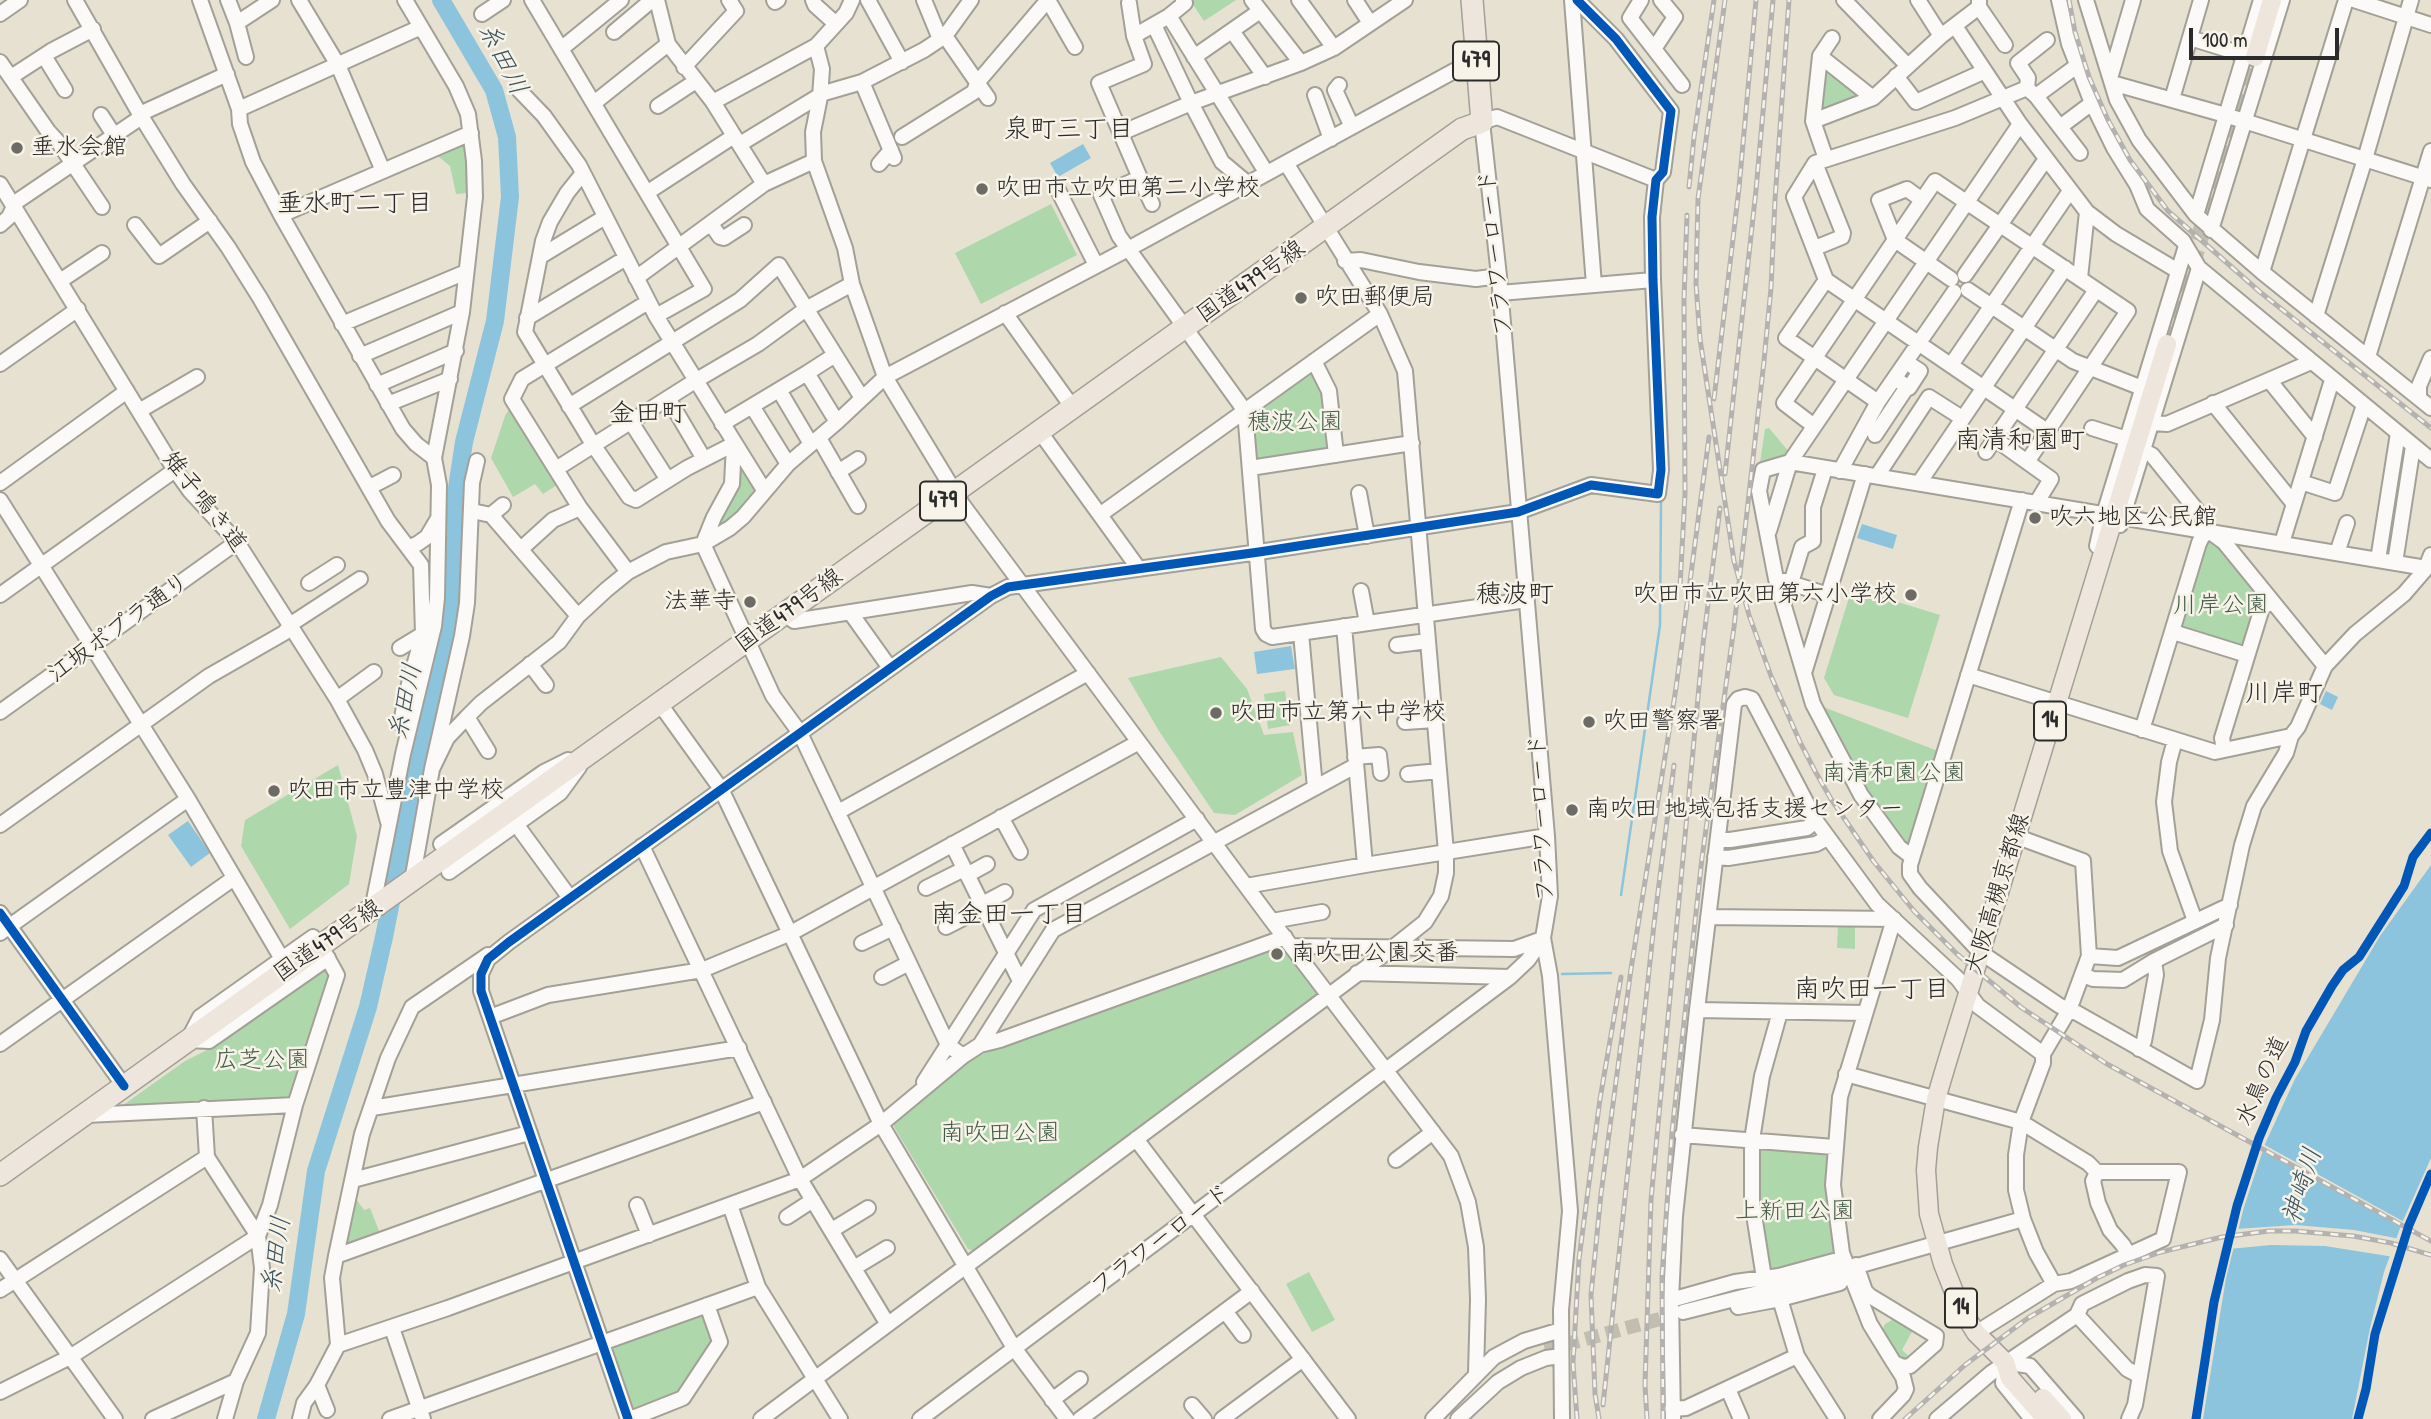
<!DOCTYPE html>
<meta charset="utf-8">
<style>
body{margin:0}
#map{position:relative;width:2431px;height:1419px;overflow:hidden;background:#e7e1d1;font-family:"Patrick Hand",sans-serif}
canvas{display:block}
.scale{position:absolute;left:2189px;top:28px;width:150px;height:32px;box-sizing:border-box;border:4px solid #2b2b2b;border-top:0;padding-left:9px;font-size:21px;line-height:24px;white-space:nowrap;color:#2b2b2b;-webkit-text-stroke:5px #f7f3e8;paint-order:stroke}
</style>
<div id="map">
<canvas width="2431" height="1419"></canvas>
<div class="scale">100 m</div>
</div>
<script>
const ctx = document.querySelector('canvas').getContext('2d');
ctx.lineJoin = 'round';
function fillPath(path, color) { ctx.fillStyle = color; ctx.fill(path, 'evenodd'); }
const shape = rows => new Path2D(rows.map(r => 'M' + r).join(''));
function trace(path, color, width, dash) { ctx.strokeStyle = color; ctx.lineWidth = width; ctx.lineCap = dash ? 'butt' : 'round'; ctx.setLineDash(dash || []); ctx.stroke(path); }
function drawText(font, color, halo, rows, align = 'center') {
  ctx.font = font + ' "Patrick Hand","Klee One",sans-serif'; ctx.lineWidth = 5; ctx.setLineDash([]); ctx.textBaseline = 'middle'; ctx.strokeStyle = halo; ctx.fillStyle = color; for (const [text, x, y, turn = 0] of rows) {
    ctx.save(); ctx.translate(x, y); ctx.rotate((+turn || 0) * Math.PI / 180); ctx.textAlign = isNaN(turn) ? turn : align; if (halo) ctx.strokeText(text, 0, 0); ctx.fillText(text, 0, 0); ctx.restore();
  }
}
const green = shape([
 [1190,0,1236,0,1204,21],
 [1823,66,1862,95,1821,112],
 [462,142,466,148,468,193,456,194,450,166,434,153],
 [1051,204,1077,255,981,304,955,253],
 [1309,370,1316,371,1326,392,1332,447,1327,452,1258,461,1254,458,1250,415],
 [512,404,560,483,543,494,535,484,513,497,491,458,505,416],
 [1769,428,1790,453,1760,463,1765,429],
 [737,459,756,491,740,512,712,531],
 [2210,540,2217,541,2259,596,2245,646,2240,649,2183,632,2180,626,2206,543],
 [1852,588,1940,615,1908,718,1834,695,1824,678],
 [1221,657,1247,689,1264,735,1293,732,1302,775,1235,815,1214,813,1159,731,1128,678],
 [1285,691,1290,725,1268,729,1264,694],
 [1818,705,1938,751,1910,843,1902,846,1864,792],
 [338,765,357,836,349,884,290,929,241,846,245,820],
 [1838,923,1855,923,1855,949,1837,948],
 [1281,947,1286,949,1317,991,1316,996,974,1251,968,1249,894,1127,894,1121,969,1059],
 [323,966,332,974,293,1096,289,1100,119,1108,185,1061,207,1050],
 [1761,1146,1825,1150,1829,1154,1837,1250,1833,1254,1772,1271,1767,1268,1757,1202,1757,1150],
 [354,1196,364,1210,370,1208,381,1236,350,1248,343,1242],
 [1309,1272,1335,1320,1312,1332,1286,1284],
 [699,1312,706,1315,714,1340,679,1395,638,1411,633,1408,613,1348,616,1342],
 [1894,1319,1900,1320,1914,1328,1902,1350,1911,1358,1906,1360,1896,1358,1882,1331,1885,1324]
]);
const water = shape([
 [1083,144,1091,158,1058,177,1050,163],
 [1862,524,1897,535,1893,549,1857,538],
 [1291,646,1295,669,1257,674,1254,652],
 [2326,691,2338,697,2332,710,2320,704],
 [188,821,210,853,191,867,168,835],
 [2431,865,2431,1158,2402,1223,2384,1272,2370,1328,2352,1419,2203,1419,2226,1278,2244,1207,2265,1144,2295,1079,2380,936]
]);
const pier = shape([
 [2261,1143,2406,1223,2404,1228,2259,1149],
 [2296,1225,2354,1230,2400,1239,2394,1257,2325,1246,2271,1245,2229,1249,2235,1229]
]);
const stream = shape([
 [1621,895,1660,625,1661,501],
 [1562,974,1611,973]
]);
const river = shape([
 [266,1419,296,1314,316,1171,368,1007,384,937,426,725,444,653,450,613,455,501,464,442,495,321,510,197,507,137,494,90,441,0]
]);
const minorTunnel = shape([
 [1545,1350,1682,1313]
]);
const majorTunnel = shape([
 [2167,344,2255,57]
]);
const minor = shape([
 [75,0,141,116,183,184,228,247,260,298,388,521,421,565,423,634,406,695,401,724],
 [200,0,239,109,240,124,253,162,281,215,403,429,416,444,434,458],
 [228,0,237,23,272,0],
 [299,0,338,65,383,171],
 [532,0,704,289,656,316],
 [657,0,668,44,713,102,764,184],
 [774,0,775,2,778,0],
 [813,0,815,5,836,24],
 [868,0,902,62],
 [924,0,938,34,945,36,988,98],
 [1048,0,1075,47],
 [1252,0,1301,63],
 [1299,0,1334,48],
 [1355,0,1370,23],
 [1572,0,1594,285],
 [1641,0,1630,18,1682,85],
 [1844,0,1908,66],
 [1918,0,1941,36],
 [1979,0,1979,7,2005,45],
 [2059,0,2069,44,2092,103,2114,148,2137,185,2147,209,2183,241,2199,268,2431,460],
 [2086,0,2117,100,2139,140,2196,215,2262,272,2431,408],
 [2354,0,2431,25],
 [1129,3,1134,36,1144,64,1099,83,1140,178,1101,195,1119,236,1245,411,1263,629,1266,634,1272,637,1526,600],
 [0,14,20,0],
 [482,14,503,0],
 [1169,16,1266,172],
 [237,23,246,57],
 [1154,25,1191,103,1222,162,1247,183],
 [1955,26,2020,124,2087,212,2116,234,2178,271],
 [1232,31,1265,77],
 [614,32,652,0],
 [1134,36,1169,16,1185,3,1183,0],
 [2190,38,2245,55],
 [816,46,822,69,820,97,813,132,814,161,845,248,852,284,885,377,962,504,1272,921,1451,1156,1468,1202,1476,1247,1478,1299,1476,1373],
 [561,49,621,0],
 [1654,49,1675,17,1661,0],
 [44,56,65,90],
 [1820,56,1873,98],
 [1194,57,1260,11],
 [0,62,48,131,59,143,102,207],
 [684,67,736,11,729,0],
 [2111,75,2133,0],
 [1896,76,1916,102,1985,71],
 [11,77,51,51,93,29],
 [862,82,894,158],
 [2112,83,2222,114,2431,180],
 [1339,85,1335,90,1352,127],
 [2027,88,1955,118,1815,163,1794,197,1826,280,2047,431],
 [2027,88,2028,78,2018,63,2047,40],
 [519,90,544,116,579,165,656,316,764,490],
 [2029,90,2036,96,2078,65],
 [1315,95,1331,139],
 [2036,96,2080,153],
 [2172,99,2201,0],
 [713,102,816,46,846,13,852,0],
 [594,103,668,44],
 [658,106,696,81],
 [239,109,421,27],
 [101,115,114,135],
 [1813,121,1820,56,1832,38],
 [2060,127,2092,103],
 [1121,133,1191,103,1301,63,1334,48,1405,0],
 [902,137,974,92,977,83,1047,1],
 [740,144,824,93,862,82,924,50,945,36,971,0],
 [1826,159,1813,121,1873,98,1941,36,1979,7],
 [879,164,891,150],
 [583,173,567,193,550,222,543,241,525,332,594,446,629,497,636,500,687,468,734,444,732,484,714,517,703,544,773,696,800,733,948,1045,963,1056],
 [1140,178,1152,204],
 [0,184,175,470,190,491,237,542,337,699,365,750,375,774,388,822],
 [1058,190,1096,265],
 [648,192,734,136],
 [1922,200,1907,189,1879,200,1895,240,1951,279],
 [281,215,471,133],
 [2196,215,2261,0],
 [711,224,720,237,724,238,744,225],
 [0,225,9,217,16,202,137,120,144,112,227,74],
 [135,225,159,256,210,221],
 [2211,230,2282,0],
 [1815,248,1842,237,1843,233,1815,163],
 [541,256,605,217],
 [1345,261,1361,260,1419,272,1476,279,1499,276],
 [2262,272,2346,0],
 [1965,275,2046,159],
 [636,278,764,184,814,161],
 [2080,278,2087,212],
 [1826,280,1786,338,1878,402],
 [60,281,102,253],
 [1968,290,2073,361,2142,388],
 [1500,293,1653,280],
 [1005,313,1073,408],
 [2316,316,2365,159,2411,0],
 [527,318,626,258],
 [342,324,466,272],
 [360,356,462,312],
 [2368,357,2431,151],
 [1314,361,1329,391,1336,455],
 [1906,362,1920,371,1909,388,1907,387],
 [0,364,78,309],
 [1951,365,2070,191],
 [807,373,837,422],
 [2269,380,2315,437],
 [377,385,456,351],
 [779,390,811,444],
 [668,398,704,459],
 [2419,398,2419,386,2431,358],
 [2213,403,2294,504],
 [388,404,450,379],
 [569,406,740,300,779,265,862,398],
 [752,406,788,464],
 [139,411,197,377],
 [631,422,668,480],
 [2152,423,2167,424,2311,362],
 [722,424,807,373,835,355],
 [1814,426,1784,403,1935,181,2128,311,2027,462],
 [2092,428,2127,439],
 [1040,432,1139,569],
 [1875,435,1907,387,1895,378],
 [819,438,858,506],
 [1995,439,2051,479,2037,502],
 [2144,451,2152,455,2203,518,2209,531,2224,542,2325,666],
 [1986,452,2096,290],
 [1250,468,1412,443],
 [556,469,695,381,758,344,806,309,852,284],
 [1840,471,1878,402,1954,292],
 [838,472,858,459],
 [1877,476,1929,397,1962,418],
 [2301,482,2335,493,2364,405],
 [0,483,127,391],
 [1919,483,2065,268],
 [370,487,393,475],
 [1359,493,1367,536],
 [0,500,188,799,282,959],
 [2022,500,1910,865,1910,874,1920,888,1980,952,2060,1006,2077,1013,2197,1081,2212,1020,2218,958,2242,845,2254,806,2286,753,2291,736],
 [472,511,491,515,578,616],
 [1101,514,1380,314],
 [491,515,503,505],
 [2120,525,2199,268],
 [1769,531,1790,462,2020,124],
 [2282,543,2332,380],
 [2097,546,2104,514,2186,246],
 [409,547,417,544,427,537,437,520],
 [521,549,553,520,580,508],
 [2337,553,2347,523],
 [2378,560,2398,433],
 [2395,563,2413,446],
 [628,572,580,508,512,399,522,379,648,302],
 [1784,581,1828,595],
 [309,583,337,565],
 [1791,583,1802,547,1813,541,1813,507,1825,469],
 [1361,591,1367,623],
 [0,595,175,470],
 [850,612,890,668],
 [785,613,794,621,972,593,991,596],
 [1344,626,1365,865],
 [2173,632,2247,655],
 [1301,633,1315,788],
 [1397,645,1428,641],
 [400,648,423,634],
 [530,664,546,685],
 [1804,673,1865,474],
 [1968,675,2215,752,2291,736,2298,727,2325,666,2355,634,2404,594,2430,564],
 [337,699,374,672],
 [660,704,721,789,881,1124,1014,1348,1067,1419],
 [0,712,237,542],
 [467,717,488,751],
 [1405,722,1435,720],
 [2142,730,2199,543,2202,537,2209,531],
 [2175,740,2169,762,2164,802,2170,851,2195,921],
 [2224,750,2222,738,2262,608,2272,601],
 [1355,757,1379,755,1381,773],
 [432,769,447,738,467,717,481,703,559,642,578,616,606,590,628,572,666,552,703,544,730,528,743,517,788,464,837,422,885,377,1130,248,1476,59],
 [1408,774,1439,771],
 [838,812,1088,673],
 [1001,817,1020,852],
 [516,824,570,898],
 [0,825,209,676,284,633,294,622,360,579],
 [2015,836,2083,861,2089,956,2069,1010,2043,1054,2043,1063,2021,1122,2016,1155,2016,1190,2023,1219,2036,1252,2054,1284],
 [1718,839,1730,840,1807,828,1816,821],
 [441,844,544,772,568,760],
 [952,844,1020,981],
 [642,846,800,1179,887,1323],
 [1715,857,1728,858,1816,844,1827,838],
 [1912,857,1899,847,1861,795,1813,704,1776,579,1759,491,1763,470,1790,462,2426,568,2431,555],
 [449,872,560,793,579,767],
 [967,875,987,864],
 [412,881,432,769,462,636,467,603,472,483,477,461],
 [1246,886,1365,865,1547,836],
 [926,888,964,869],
 [372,910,403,754,434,626,437,598,439,485,434,458,462,312,475,197,474,161,468,114,456,86,405,0],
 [0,913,124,1086],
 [1708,917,1894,919],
 [1272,921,1322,912],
 [946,927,977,911,988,901,1005,892],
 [0,933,188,799],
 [313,937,200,1017,188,1040,209,1041,328,958],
 [1543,938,1550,976,1570,1211,1561,1310,1562,1419],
 [862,943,893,928],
 [1291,946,1514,949,1542,939],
 [2089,956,2118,958,2230,905],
 [1357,973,1510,977],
 [2083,975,2093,979,2123,980,2154,961,2226,925],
 [882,977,909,963],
 [1697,1010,1864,1013],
 [490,1017,548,995,702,970,791,933,1139,742],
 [0,1044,234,878],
 [980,1045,1053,930,1355,766],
 [2139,1049,2144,1041,2156,975,2154,961],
 [1846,1074,2021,1122,2088,1163,2097,1172,2179,1172,2163,1239,2071,1281,2054,1284,1976,1333],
 [924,1082,1034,910,1197,819],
 [372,1108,739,1048],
 [86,1115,295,1105],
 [1682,1135,1834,1147],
 [1136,1139,1348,1419],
 [1396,1160,1433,1132],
 [2097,1172,2093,1181,2098,1203,2110,1230,2123,1245,2128,1254],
 [353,1180,529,1133],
 [637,1205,649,1235],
 [730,1205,758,1287,840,1419],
 [787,1217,813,1200],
 [832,1230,868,1208],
 [336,1256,764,1102],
 [0,1259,115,1419],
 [1856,1265,1865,1291,1870,1296,1936,1336,1935,1344,1910,1366,1903,1367,1894,1363,1870,1324,1842,1253,1833,1185,1840,1097,1894,919],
 [854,1268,887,1248],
 [1764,1278,1752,1202,1752,1140,1762,1076,1780,1012],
 [0,1290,207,1157],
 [1780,1299,1797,1356,1837,1419],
 [1671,1300,1735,1282,1779,1276,1834,1261,1847,1268],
 [1738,1307,1780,1299,1840,1283,1847,1268],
 [1225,1311,1243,1335],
 [1683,1312,1794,1284,2023,1219],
 [2077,1315,2127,1369,2140,1376],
 [392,1328,423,1419],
 [338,1345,448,1308,800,1179,881,1124,963,1056,980,1045,1000,1040,1285,937],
 [2005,1362,2030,1366,2076,1419],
 [2005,1364,2003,1383,2032,1419],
 [317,1385,327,1410],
 [1728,1389,1741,1419],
 [0,1392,70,1357,258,1236,207,1157,204,1108],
 [1052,1400,1080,1379],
 [1192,1405,1204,1419],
 [1672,1409,1686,1408,1797,1356],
 [153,1419,236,1381],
 [225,1419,236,1381,258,1333,262,1268,258,1236,270,1205,295,1105,337,975,326,955],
 [300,1419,304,1403,317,1385,338,1345,332,1278,336,1256,362,1134,388,1058,412,1007,488,955],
 [390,1419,758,1287],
 [628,1419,481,991,481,974,488,959,509,942,991,596,1008,587,1259,552,1518,512,1591,485,1658,494,1661,470,1653,280,1652,217,1656,180,1663,172,1671,111,1616,39,1577,0],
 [630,1419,683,1398,720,1342,707,1305],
 [761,1419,1391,949,1425,922,1441,896,1446,873,1446,852,1405,371,1380,314,1286,163],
 [920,1419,1510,977,1528,960,1543,938,1550,896,1547,836,1499,276,1482,122,1497,117,1656,180],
 [1080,1419,1252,1291],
 [1222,1419,1303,1359],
 [1433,1419,1494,1357,1524,1341,1561,1330],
 [1458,1419,1498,1382,1521,1368,1546,1358,1561,1356],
 [1673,1419,1671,1300,1675,1216,1697,1010,1734,704,1738,699,1745,697,1752,699,1816,821,1877,904,1958,979,1978,1006,2043,1054],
 [1880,1419,1903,1395,1906,1389,1903,1377,1894,1363],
 [1937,1419,1991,1373,2077,1315,2082,1304,2128,1281,2145,1275,2157,1276,2135,1405,2129,1419]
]);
const major = shape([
 [2255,57,2272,0],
 [2043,1398,2062,1419],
 [2046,1419,2010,1378,2005,1362,1976,1333,1960,1307,1943,1264,1929,1214,1926,1170,1928,1147,1936,1099,1947,1062,2167,344]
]);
const highway = shape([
 [0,1175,1462,129,1482,122,1472,0]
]);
const rail = shape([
 [1725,0,1698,199,1696,284,1700,339,1734,561,1749,615,1771,676,1800,742,1815,771,1831,799,1874,862,1914,911,1957,954,2022,1008,2107,1064,2431,1241],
 [2069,0,2075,32,2089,77,2108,120,2130,160,2168,211,2260,292,2431,428],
 [1689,187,1694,137,1714,0],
 [1714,399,1739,188,1756,0],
 [1725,474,1756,190,1773,0],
 [1680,586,1685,494,1684,300,1687,215],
 [1603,1405,1654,924,1674,765],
 [1577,1419,1573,1363,1579,1259,1600,1099,1621,977],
 [1599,1419,1595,1394,1591,1295,1601,1194,1631,969,1676,688,1709,437],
 [1647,1419,1645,1385,1651,1200,1703,644,1720,508],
 [1663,1419,1662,1276,1672,1132,1702,858,1734,627,1764,361,1771,288,1775,200,1789,0],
 [1905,1419,1965,1365,2028,1318,2097,1278,2124,1265,2161,1252,2222,1237,2269,1231,2295,1231,2353,1236,2391,1243,2431,1255]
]);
const cycleway = shape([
 [0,913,124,1086],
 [628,1419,481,991,481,974,488,959,509,942,991,596,1008,587,1259,552,1518,512,1591,485,1658,494,1661,470,1653,280,1652,217,1656,180,1663,172,1671,111,1616,39,1577,0],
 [2196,1419,2214,1302,2237,1206,2259,1138,2276,1098,2295,1062,2306,1031,2332,986,2343,970,2359,957,2404,886,2413,857,2431,833],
 [2358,1419,2366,1389,2375,1334,2409,1225,2431,1174]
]);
const markers = [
 [17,148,7,"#6d6b65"],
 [982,189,7,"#6d6b65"],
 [1301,298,7,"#6d6b65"],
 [2035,518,7,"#6d6b65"],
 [1911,595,7,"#6d6b65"],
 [750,602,7,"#6d6b65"],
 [1216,713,7,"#6d6b65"],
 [1589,722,7,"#6d6b65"],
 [274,791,7,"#6d6b65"],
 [1572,810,7,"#6d6b65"],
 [1277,954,7,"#6d6b65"]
];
const shields = [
 [1476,61,46],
 [943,501,46],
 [2050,721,32],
 [1961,1308,32]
];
const shieldNames = [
 ["479",1476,61],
 ["479",943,501],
 ["14",2050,721],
 ["14",1961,1308]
];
const poiNames = [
 ["垂水会館",31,148],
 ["吹田市立吹田第二小学校",996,189],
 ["吹田郵便局",1315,298],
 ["吹六地区公民館",2049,518],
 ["吹田市立吹田第六小学校",1897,595,"right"],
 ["法華寺",736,602,"right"],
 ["吹田市立第六中学校",1230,713],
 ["吹田警察署",1603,722],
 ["吹田市立豊津中学校",288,791],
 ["南吹田 地域包括支援センター",1586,810],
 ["南吹田公園交番",1291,954]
];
const streetNames = [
 ["フラワーロード",1496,253,-96],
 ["国道479号線",1251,282,-35],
 ["雉子鳴き道",204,502,52],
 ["国道479号線",789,611,-36],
 ["江坂ポプラ通り",119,628,-36],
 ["フラワーロード",1542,818,-93],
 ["大阪高槻京都線",1998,894,-73],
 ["国道479号線",328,941,-35],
 ["水鳥の道",2263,1081,-66],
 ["フラワーロード",1161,1240,-37]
];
const parkNames = [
 ["穂波公園",1295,423],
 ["川岸公園",2221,606],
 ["南清和園公園",1894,774],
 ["広芝公園",262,1061],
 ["南吹田公園",1000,1134],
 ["上新田公園",1795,1212]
];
const waterNames = [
 ["糸田川",502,59,63],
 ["糸田川",406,702,-78],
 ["神崎川",2303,1186,-73],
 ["糸田川",277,1255,-82]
];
const neighbourhoodNames = [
 ["泉町三丁目",1069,130],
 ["垂水町二丁目",355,204],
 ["金田町",648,414],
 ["南清和園町",2020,441],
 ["穂波町",1515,595],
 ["川岸町",2284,694],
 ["南金田一丁目",1009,915],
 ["南吹田一丁目",1872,990]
];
fillPath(green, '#aed7ac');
fillPath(water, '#8dc4dd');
fillPath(pier, '#e7e1d1');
trace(stream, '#8dc4dd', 2.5);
trace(river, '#8dc4dd', 18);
trace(minorTunnel, '#c1bdb0', 14, [14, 7]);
trace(majorTunnel, '#c1bdb0', 18, [18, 9]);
trace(minor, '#a3a097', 18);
trace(major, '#a3a097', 21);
trace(highway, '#a3a097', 24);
trace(minor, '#fbfaf8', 14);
trace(major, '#eee5dd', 18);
trace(highway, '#eee5dd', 21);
trace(rail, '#b3b2b0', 5);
trace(rail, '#f7f3e8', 2.5, [8]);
trace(cycleway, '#0057b8', 9);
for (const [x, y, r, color] of markers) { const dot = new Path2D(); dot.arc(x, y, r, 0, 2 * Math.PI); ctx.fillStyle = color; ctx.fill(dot); trace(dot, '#f7f3e8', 2.5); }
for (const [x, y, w] of shields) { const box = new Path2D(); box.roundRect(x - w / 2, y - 19.5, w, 39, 5); ctx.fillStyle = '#f7f3e8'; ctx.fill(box); trace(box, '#2b2b2b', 2); }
drawText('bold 23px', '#2b2b2b', null, shieldNames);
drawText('24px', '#2b2b2b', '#f7f3e8', poiNames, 'left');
drawText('24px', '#2b2b2b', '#f7f3e8', streetNames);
drawText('24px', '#445c49', '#f7f3e8', parkNames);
drawText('italic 26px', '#3d5562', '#f7f3e8', waterNames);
drawText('26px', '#2b2b2b', '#f7f3e8', neighbourhoodNames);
</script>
